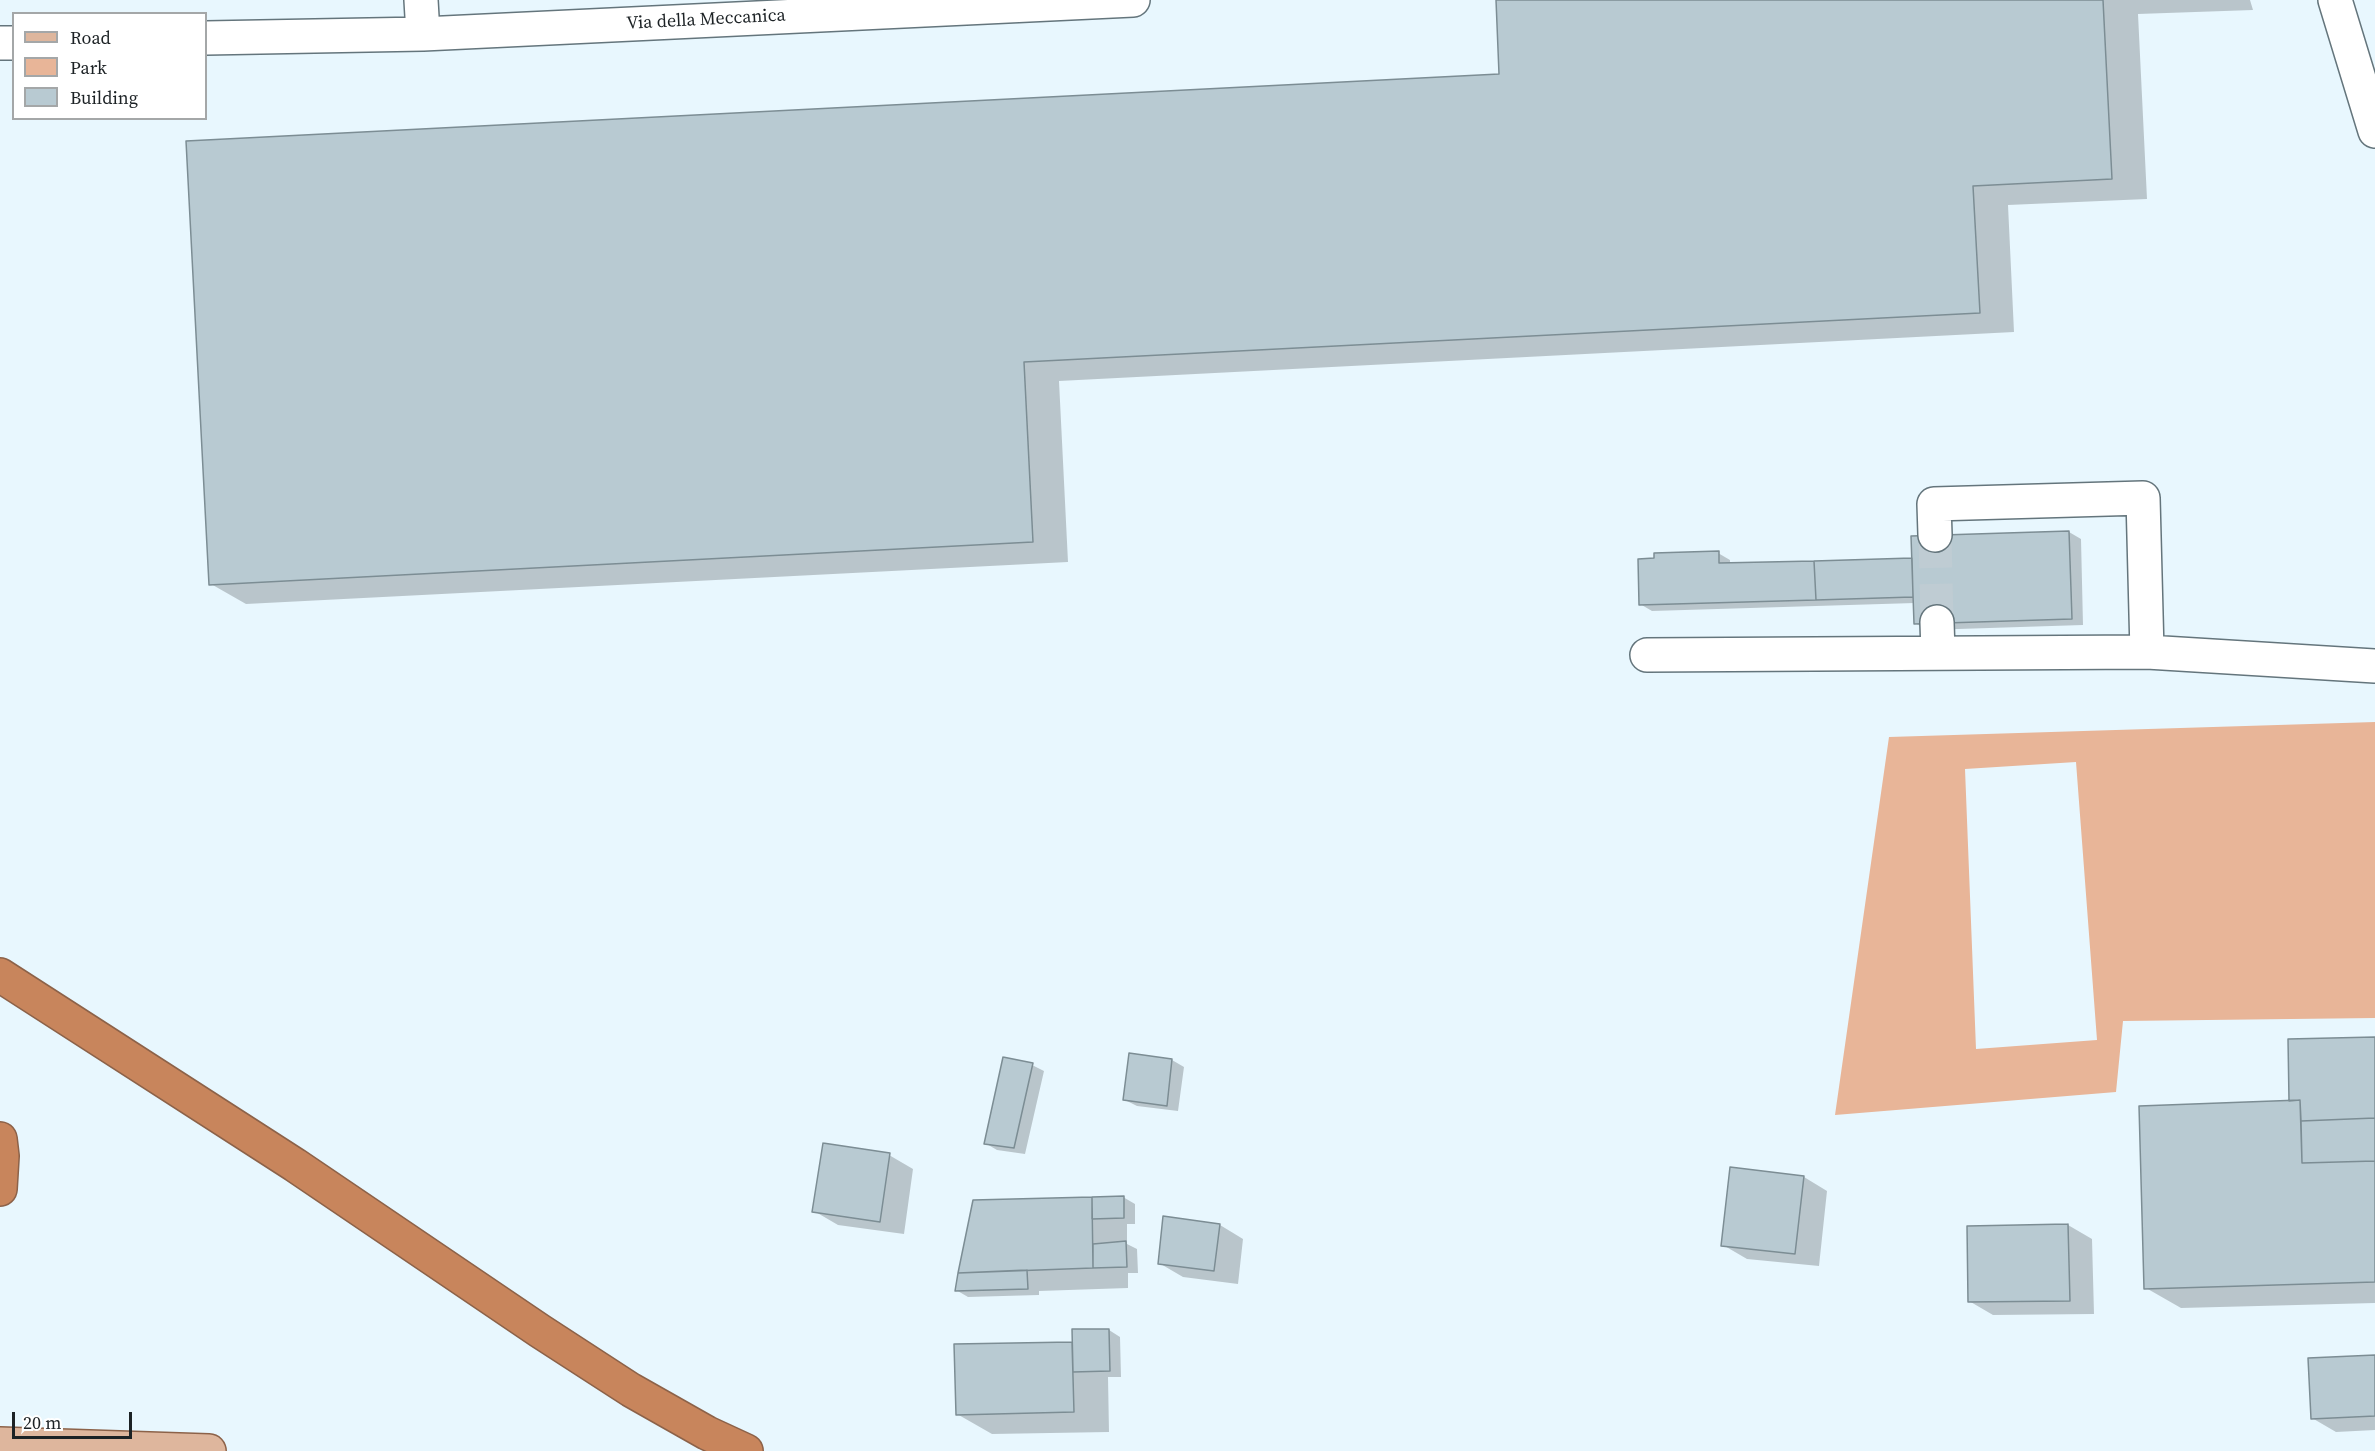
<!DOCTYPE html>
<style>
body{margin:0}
#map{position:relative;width:2375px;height:1451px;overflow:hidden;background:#e8f7fe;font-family:"Source Serif 4",serif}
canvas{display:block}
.legend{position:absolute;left:12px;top:12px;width:195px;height:108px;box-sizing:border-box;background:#fff;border:2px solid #a4a7a8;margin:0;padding:8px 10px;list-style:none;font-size:18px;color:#1c2225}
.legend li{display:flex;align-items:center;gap:12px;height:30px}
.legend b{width:30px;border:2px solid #a4a7a8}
.scale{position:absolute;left:12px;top:1412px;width:120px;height:27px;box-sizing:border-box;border:3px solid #1c2225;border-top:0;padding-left:8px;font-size:18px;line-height:21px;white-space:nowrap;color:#1c2225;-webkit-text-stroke:4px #fff;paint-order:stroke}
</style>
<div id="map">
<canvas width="2375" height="1451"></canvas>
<ul class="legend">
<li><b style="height:8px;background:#deb69d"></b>Road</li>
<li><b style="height:16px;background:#e8b598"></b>Park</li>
<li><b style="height:16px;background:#b8cad2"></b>Building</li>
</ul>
<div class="scale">20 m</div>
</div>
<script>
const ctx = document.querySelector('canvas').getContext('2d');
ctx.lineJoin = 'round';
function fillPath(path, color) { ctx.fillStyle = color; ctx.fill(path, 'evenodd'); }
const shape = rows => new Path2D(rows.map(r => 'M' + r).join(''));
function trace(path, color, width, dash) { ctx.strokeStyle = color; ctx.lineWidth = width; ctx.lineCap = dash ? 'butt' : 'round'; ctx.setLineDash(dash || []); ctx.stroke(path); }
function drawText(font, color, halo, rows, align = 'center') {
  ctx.font = font + ' "Source Serif 4",serif'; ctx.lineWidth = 4.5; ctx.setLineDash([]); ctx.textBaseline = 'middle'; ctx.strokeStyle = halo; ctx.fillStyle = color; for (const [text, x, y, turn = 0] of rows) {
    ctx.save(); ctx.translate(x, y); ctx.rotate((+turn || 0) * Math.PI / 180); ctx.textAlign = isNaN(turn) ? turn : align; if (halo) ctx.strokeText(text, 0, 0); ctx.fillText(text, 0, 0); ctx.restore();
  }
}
const green = shape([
 [2375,722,2375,1018,2123,1021,2116,1092,1835,1115,1889,737],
 [2076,762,2097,1040,1976,1049,1965,769]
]);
const shadow = shape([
 [1497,0,2250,0,2253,10,2138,14,2147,199,2008,205,2014,332,1059,381,1068,562,246,604,211,584,1501,76],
 [2069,532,2081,539,2083,625,1927,630,1915,623,1915,603,1652,611,1640,604,1718,553,1730,560,1730,565,1913,560],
 [2375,1038,2375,1303,2181,1308,2146,1288,2290,1102],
 [1131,1055,1172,1060,1184,1067,1178,1111,1137,1106,1125,1100],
 [1032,1065,1044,1071,1025,1154,997,1150,985,1143],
 [889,1155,913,1169,904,1234,838,1225,814,1211],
 [1804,1177,1827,1191,1819,1266,1747,1259,1723,1245],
 [1123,1197,1135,1204,1135,1224,1127,1224,1127,1244,1137,1249,1138,1273,1128,1273,1128,1288,1039,1291,1039,1295,968,1297,956,1290],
 [1220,1225,1243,1239,1238,1284,1183,1277,1159,1263],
 [2068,1225,2092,1239,2094,1314,1993,1315,1969,1301,1968,1227],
 [1109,1330,1120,1337,1121,1377,1108,1377,1109,1432,992,1434,957,1414,956,1345,1074,1343],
 [2375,1356,2375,1430,2336,1432,2312,1418]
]);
const building = shape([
 [1496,0,2103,0,2112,179,1973,186,1980,313,1024,362,1033,542,209,585,186,141,1499,74,1496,0],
 [2069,531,2072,619,1914,624,1911,536,2069,531],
 [1719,551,1719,563,1814,561,1816,600,1639,605,1638,559,1654,558,1654,553,1719,551],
 [1912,558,1913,597,1816,600,1814,561,1912,558],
 [2375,1037,2375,1118,2301,1121,2300,1100,2289,1101,2288,1039,2375,1037],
 [1129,1053,1172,1059,1167,1106,1123,1100,1129,1053],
 [1003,1057,1033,1063,1014,1148,984,1144,1003,1057],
 [2300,1100,2302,1163,2375,1161,2375,1282,2144,1289,2139,1106,2300,1100],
 [2375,1118,2375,1161,2302,1163,2301,1121,2375,1118],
 [823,1143,890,1153,880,1222,812,1212,823,1143],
 [1730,1167,1804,1176,1795,1254,1721,1246,1730,1167],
 [1124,1196,1124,1218,1092,1219,1092,1197,1124,1196],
 [1092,1197,1093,1268,958,1273,973,1200,1092,1197],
 [1163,1216,1220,1224,1214,1271,1158,1264,1163,1216],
 [2068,1224,2070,1301,1968,1302,1967,1226,2068,1224],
 [1126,1241,1127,1267,1093,1268,1093,1244,1126,1241],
 [1027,1270,1028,1289,955,1291,958,1273,1027,1270],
 [1072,1329,1109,1329,1110,1371,1073,1372,1072,1329],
 [1072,1342,1074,1412,956,1415,954,1344,1072,1342],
 [2375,1355,2375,1416,2311,1419,2308,1358,2375,1355]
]);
const minorTunnel = shape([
 [1935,535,1937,622]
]);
const minor = shape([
 [421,0,423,34],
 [2335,0,2375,131],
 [206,38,423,34,1133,0],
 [0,43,14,43],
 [1935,535,1934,504,2143,498,2147,652],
 [1937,622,1938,653],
 [1647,655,2147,652,2375,666]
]);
const major = shape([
 [0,1444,209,1451]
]);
const highway = shape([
 [0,975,295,1165,540,1331,631,1390,707,1433,746,1451],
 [0,1139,2,1156,0,1189]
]);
const streetNames = [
 ["Via della Meccanica",706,20,-3]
];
fillPath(green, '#e8b598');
fillPath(shadow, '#0003');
fillPath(building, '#b8cad2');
trace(building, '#7c8d94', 1.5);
trace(minorTunnel, '#bfccd3', 33, [33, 16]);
trace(minor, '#64757c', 36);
trace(major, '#8c6249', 36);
trace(highway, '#8c6249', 36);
trace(minor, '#fff', 33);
trace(major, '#deb69d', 33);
trace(highway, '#c8855c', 33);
drawText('18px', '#1c2225', '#fff', streetNames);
</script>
